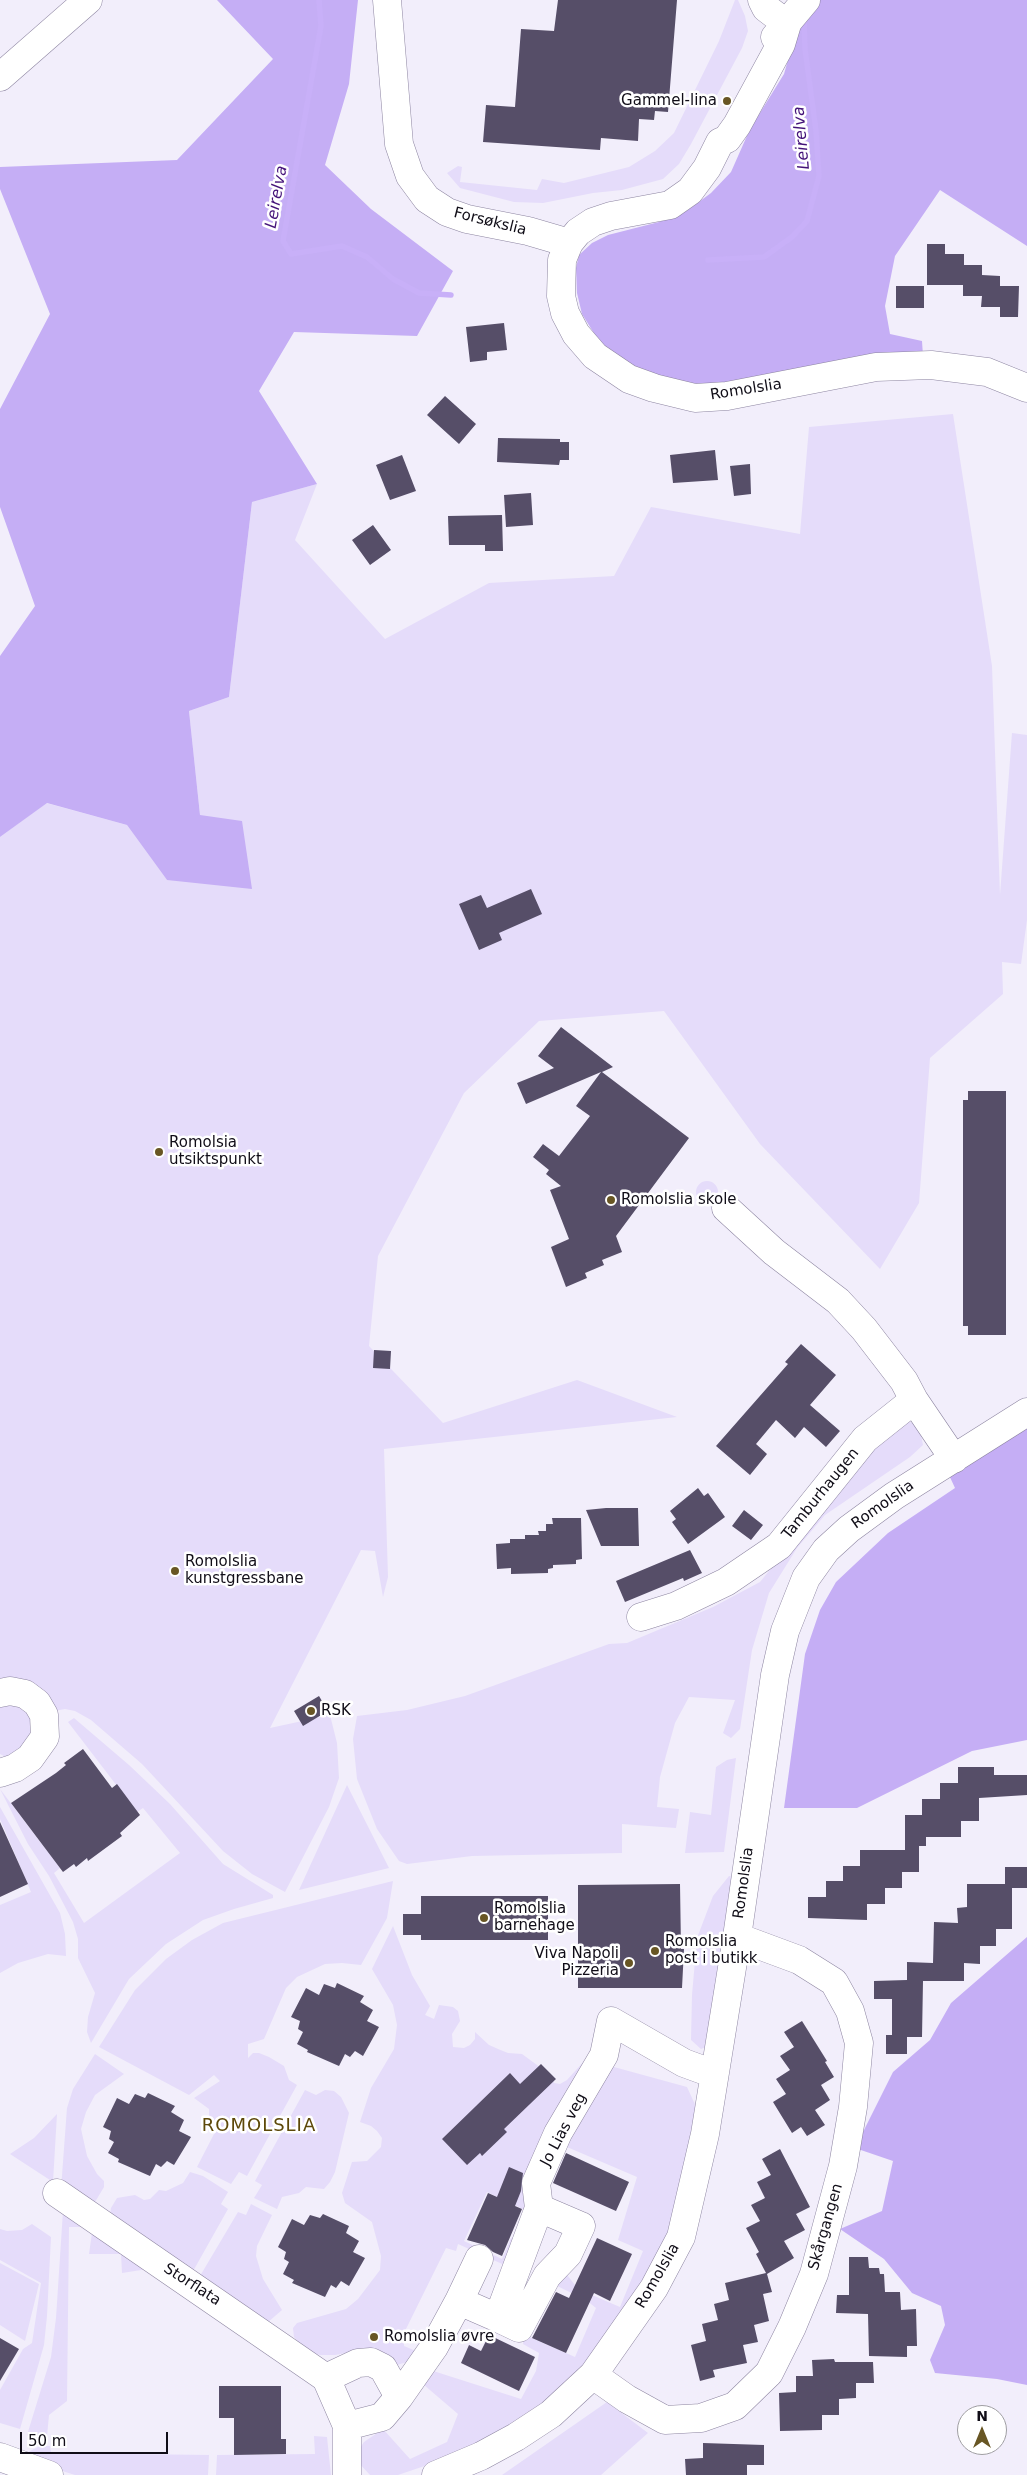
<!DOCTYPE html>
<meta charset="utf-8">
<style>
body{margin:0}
#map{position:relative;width:1027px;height:2475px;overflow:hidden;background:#f2eefb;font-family:"DejaVu Sans",sans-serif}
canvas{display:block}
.north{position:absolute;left:957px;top:2405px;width:50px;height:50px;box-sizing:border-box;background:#fff;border:1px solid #9f9ea2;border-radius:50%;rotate:0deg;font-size:14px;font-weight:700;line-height:20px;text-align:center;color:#100d17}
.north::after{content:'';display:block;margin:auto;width:18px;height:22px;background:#685624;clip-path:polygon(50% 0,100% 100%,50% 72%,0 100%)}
.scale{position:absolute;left:20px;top:2432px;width:148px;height:22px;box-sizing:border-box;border:2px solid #100d17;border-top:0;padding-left:6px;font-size:15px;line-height:18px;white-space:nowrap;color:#100d17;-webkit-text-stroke:4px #fff;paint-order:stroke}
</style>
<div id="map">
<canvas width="1027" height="2475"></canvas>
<div class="north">N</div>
<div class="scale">50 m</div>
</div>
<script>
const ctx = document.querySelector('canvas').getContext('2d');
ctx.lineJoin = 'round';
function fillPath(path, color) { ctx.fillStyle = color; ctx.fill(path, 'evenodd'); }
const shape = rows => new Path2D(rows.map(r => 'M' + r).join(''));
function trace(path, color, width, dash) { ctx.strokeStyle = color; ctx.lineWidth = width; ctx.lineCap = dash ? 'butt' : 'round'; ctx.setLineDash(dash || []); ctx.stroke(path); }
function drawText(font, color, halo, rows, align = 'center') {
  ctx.font = font + ' "DejaVu Sans",sans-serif'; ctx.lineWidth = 5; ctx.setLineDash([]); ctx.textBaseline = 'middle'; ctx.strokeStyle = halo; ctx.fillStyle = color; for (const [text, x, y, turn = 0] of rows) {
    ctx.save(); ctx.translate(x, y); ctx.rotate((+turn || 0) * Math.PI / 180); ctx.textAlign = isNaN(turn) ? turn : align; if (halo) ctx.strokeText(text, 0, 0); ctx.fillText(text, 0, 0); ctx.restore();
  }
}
const green = shape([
 [735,0,738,0,745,16,748,31,742,48,691,144,679,164,663,179,622,190,593,193,543,203,514,202,460,188,447,173,458,166,462,167,460,182,537,190,542,179,564,183,629,167,655,151,674,133,719,41],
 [953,414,992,666,1000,895,1012,733,1027,735,1027,920,1021,964,1002,962,1003,994,930,1058,919,1203,880,1269,760,1144,664,1011,539,1021,464,1093,378,1256,369,1346,443,1423,577,1380,677,1417,384,1449,388,1577,383,1597,375,1551,361,1550,270,1728,330,1715,337,1743,339,1778,329,1807,285,1892,252,1874,223,1851,142,1764,91,1720,75,1711,65,1709,54,1711,0,1682,0,837,46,803,127,825,167,880,200,815,189,711,229,697,252,502,317,484,295,540,385,639,489,583,614,576,651,507,800,534,809,427],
 '696 1192a11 11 0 1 1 22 0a11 11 0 1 1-22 0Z',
 [906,1420,916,1425,921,1435,923,1445,910,1457,825,1515,797,1548,769,1593,752,1650,740,1729,731,1738,723,1733,735,1700,689,1697,675,1723,660,1777,657,1807,679,1809,676,1828,622,1824,622,1853,472,1856,407,1864,399,1861,377,1829,357,1779,353,1739,357,1716,407,1710,465,1696,609,1644,627,1643,713,1607,760,1582,864,1454],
 [15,1704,30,1714,36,1731,13,1756,4,1756,0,1754,0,1706],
 [74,1718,129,1765,170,1804,223,1864,273,1895,273,1898,234,1909,203,1920,166,1944,129,1979,91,2043,87,2032,88,2017,95,1993,78,1958,78,1939,73,1922,49,1876,28,1844,0,1789,60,1868,54,1873,84,1923,180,1853,143,1808,137,1812,68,1722],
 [736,1758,724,1852,685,1853,690,1812,711,1815,716,1767,727,1760],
 [347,1785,389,1868,299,1890],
 [0,1807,60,1913,65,1934,66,1956,48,1954,18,1963,0,1973,0,1905,31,1892,0,1819],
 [729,1876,734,1877,708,2046,701,2049,691,2040,692,1995,697,1938,713,1896],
 [393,1881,387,1918,361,1965,342,1963,325,1964,297,1977,286,1988,264,2039,248,2044,248,2058,253,2053,259,2053,269,2057,284,2066,289,2080,297,2085,247,2176,239,2172,231,2184,197,2167,214,2134,204,2126,209,2117,209,2109,194,2098,220,2081,214,2075,189,2095,99,2047,135,1990,166,1959,192,1940,223,1923],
 [393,1926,412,1975,430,2006,425,2015,434,2019,439,2005,453,2007,458,2011,460,2021,452,2034,453,2047,464,2048,470,2045,475,2039,475,2032,489,2045,498,2049,508,2053,522,2054,552,2076,554,2083,560,2084,567,2080,586,2059,524,2233,516,2229,525,2210,487,2192,464,2241,502,2259,511,2238,520,2243,511,2268,458,2244,456,2251,446,2248,404,2333,404,2346,416,2351,410,2361,397,2365,356,2351,335,2355,320,2355,305,2350,294,2337,293,2328,297,2323,346,2309,358,2299,380,2270,381,2256,372,2222,345,2203,342,2193,352,2162,367,2161,381,2147,382,2138,377,2131,371,2126,360,2122,371,2088,394,2049,397,2025,393,2005,372,1969],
 [95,2054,124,2074,95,2095,86,2112,81,2129,87,2156,97,2174,104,2181,104,2187,92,2207,61,2189,67,2108,73,2089],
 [603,2064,687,2087,698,2111,688,2178,661,2255,583,2372,511,2428,451,2457,398,2475,370,2475,357,2461,358,2451,364,2442,383,2429,410,2459,447,2442,458,2414,417,2379,427,2369,521,2399,536,2371,539,2353,523,2344,525,2335,575,2357,596,2308,586,2300,553,2284,564,2271,578,2289,620,2307,643,2251,618,2240,637,2177,560,2144],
 [305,2090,316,2095,325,2090,334,2091,341,2097,349,2113,335,2172,330,2182,324,2189,306,2187,299,2193,282,2197,277,2209,254,2198,262,2185,255,2181],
 [57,2114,53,2182,10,2154,34,2138],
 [190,2172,203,2176,228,2192,221,2204,228,2209,192,2273,110,2215,111,2208,117,2198,135,2195,144,2200,150,2199,159,2190,166,2191,183,2183],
 [251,2204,272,2215,257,2246,256,2256,263,2279,282,2310,267,2323,200,2276,238,2212,246,2215],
 [63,2211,85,2227,69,2227,67,2401,49,2415,47,2436,31,2440,27,2435,51,2357,56,2318],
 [32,2224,51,2237,47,2316,44,2345,20,2429,0,2423,0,2390,23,2349,32,2343,41,2283,0,2260,0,2229,7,2231,22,2230],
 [92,2233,154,2268,122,2273,121,2254,89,2254],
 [0,2263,39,2284,25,2341,0,2325],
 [607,2402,648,2433,601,2475,502,2475],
 [314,2436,327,2437,331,2475,216,2475,217,2455,315,2454],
 [40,2446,50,2446,51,2453,209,2455,208,2475,75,2475,34,2462,24,2454]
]);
const forest = shape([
 [217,0,358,0,349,84,325,165,371,209,453,271,417,336,294,332,259,391,317,484,252,502,229,697,189,711,200,815,242,821,252,889,167,880,127,825,47,803,0,837,0,656,35,606,0,507,0,409,50,314,0,189,0,167,177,160,273,59],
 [820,0,1027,0,1027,246,940,190,895,256,885,306,890,334,922,341,923,356,714,385,684,383,658,378,634,367,610,351,597,338,582,314,577,293,576,268,579,255,592,243,608,235,659,222,688,210,711,193,731,172,750,129,784,74,788,60,786,49],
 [1027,1425,1027,1740,972,1751,857,1808,784,1808,805,1654,820,1610,836,1582,888,1533,955,1488,949,1475],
 [1027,1937,1027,2385,997,2379,935,2373,930,2360,945,2325,941,2306,912,2293,884,2259,840,2229,882,2211,893,2161,855,2148,893,2072,930,2040,951,2003]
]);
const stream = shape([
 [319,0,321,26,283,241,291,254,342,246,367,257,393,279,419,293,451,295],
 [708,260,764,257,792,237,807,221,819,176,816,131,805,49,804,18]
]);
const building = shape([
 [558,0,677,0,668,112,655,111,654,120,639,119,638,141,601,138,600,150,483,142,486,105,515,107,521,29,554,31],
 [927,244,945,244,945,254,964,254,964,265,982,265,982,275,1000,276,1000,286,1019,286,1018,317,1000,317,1000,307,981,307,982,296,963,296,963,285,927,285],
 [896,286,924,286,924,308,896,308],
 [504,323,507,350,487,352,487,360,470,362,466,327],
 [445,396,476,424,459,444,427,415],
 [498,438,560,439,560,442,569,442,569,460,560,460,559,465,497,462],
 [715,450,718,480,673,483,670,455],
 [402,455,416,491,390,500,376,465],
 [750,464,751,494,734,496,730,466],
 [531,493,533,525,506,527,504,495],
 [502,515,503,551,485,551,485,545,449,545,448,516],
 [373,525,391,550,370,565,352,540],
 [531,889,542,914,499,933,502,940,479,950,459,904,481,895,487,908],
 [561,1027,613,1067,602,1072,689,1138,616,1236,622,1252,602,1260,604,1265,585,1273,587,1278,566,1287,551,1247,569,1239,550,1190,561,1186,546,1174,549,1170,533,1157,543,1144,559,1156,590,1116,576,1106,601,1072,526,1104,517,1083,554,1068,538,1056],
 [968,1091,1006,1091,1006,1335,968,1335,968,1326,963,1326,963,1100,968,1100],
 [801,1344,836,1375,810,1405,840,1431,826,1447,804,1427,795,1438,776,1420,756,1444,767,1454,750,1475,716,1446,788,1364,785,1362],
 [374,1350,391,1351,390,1369,373,1368],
 [698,1488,704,1496,708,1493,725,1517,688,1544,672,1522,676,1519,670,1511],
 [606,1508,638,1508,639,1546,601,1546,586,1510],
 [744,1510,763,1525,751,1540,732,1526],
 [552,1518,581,1518,582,1559,576,1560,576,1564,553,1565,553,1568,548,1569,548,1573,511,1574,511,1568,497,1569,496,1544,510,1543,510,1539,525,1539,525,1535,539,1535,538,1531,546,1531,546,1524,553,1524],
 [690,1550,702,1573,684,1581,683,1578,625,1602,616,1581],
 [319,1696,328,1711,303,1726,294,1711],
 [83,1749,112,1788,117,1784,140,1815,120,1833,122,1836,88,1861,87,1858,76,1867,74,1864,63,1872,11,1803,56,1773,66,1765,64,1763],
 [958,1767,994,1767,994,1775,1027,1775,1027,1795,979,1798,979,1821,961,1821,961,1837,926,1837,926,1846,919,1846,919,1872,902,1872,902,1888,885,1888,885,1904,867,1904,867,1920,808,1918,808,1897,826,1897,826,1881,843,1881,843,1866,860,1866,860,1850,905,1850,905,1815,922,1815,922,1799,940,1799,940,1783,958,1783],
 [0,1822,28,1884,0,1897],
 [1005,1867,1027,1867,1027,1888,1012,1888,1012,1929,996,1929,996,1946,980,1946,980,1964,964,1963,964,1981,923,1981,922,2037,907,2037,907,2054,886,2054,886,2035,892,2035,892,1999,874,1999,874,1981,907,1980,907,1962,933,1963,934,1922,958,1923,957,1908,967,1907,967,1884,1005,1884],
 [680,1884,681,1949,684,1949,682,1988,578,1988,578,1885],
 [421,1896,548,1896,548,1940,421,1940,421,1935,403,1935,403,1914,421,1914],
 [337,1983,364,1996,360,2002,373,2010,367,2021,379,2027,363,2056,355,2051,350,2057,345,2054,339,2066,307,2052,308,2050,297,2044,303,2032,298,2029,300,2021,291,2017,306,1988,319,1995,324,1984,335,1988],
 [802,2021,827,2061,825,2062,834,2077,821,2085,830,2100,815,2110,825,2125,807,2136,801,2127,792,2133,773,2102,786,2094,776,2079,790,2070,780,2056,794,2047,784,2032],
 [541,2064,556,2079,504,2129,507,2132,482,2156,480,2153,467,2165,442,2139,510,2073,520,2084],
 [148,2093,175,2106,171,2112,184,2120,179,2131,191,2137,174,2165,167,2161,161,2167,156,2164,150,2176,118,2162,119,2159,108,2153,114,2142,109,2139,111,2131,103,2127,117,2098,129,2104,135,2094,145,2098],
 [780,2149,810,2207,796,2214,805,2230,784,2241,794,2258,767,2274,772,2292,763,2294,769,2321,754,2325,758,2342,743,2345,747,2363,713,2370,715,2377,700,2381,691,2345,706,2341,702,2324,718,2320,714,2304,729,2300,725,2283,766,2273,756,2254,759,2252,746,2228,760,2221,751,2205,765,2198,757,2182,771,2175,762,2159],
 [566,2153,629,2182,616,2211,553,2183],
 [509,2167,523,2173,521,2191,515,2206,522,2209,502,2256,493,2252,485,2245,467,2240,488,2193,497,2197],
 [323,2214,349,2226,346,2233,359,2241,353,2252,365,2258,349,2286,341,2281,336,2288,331,2285,325,2297,292,2283,294,2280,283,2274,289,2262,284,2259,286,2252,278,2247,292,2219,304,2225,310,2215,320,2218],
 [597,2238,632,2254,610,2301,594,2293,566,2353,532,2338,556,2292,569,2298],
 [849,2257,868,2257,869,2268,879,2268,880,2274,884,2274,885,2292,900,2292,901,2310,916,2309,917,2346,907,2346,907,2357,869,2356,868,2314,836,2313,837,2295,849,2295],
 [489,2335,535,2357,519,2391,461,2363,469,2345,481,2351],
 [0,2338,19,2349,0,2381],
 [834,2359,835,2362,873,2362,874,2383,856,2383,856,2398,839,2399,839,2415,822,2415,822,2430,780,2431,779,2393,796,2392,796,2376,813,2376,812,2360],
 [219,2386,281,2386,281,2439,286,2439,286,2454,234,2455,234,2418,219,2418],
 [703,2443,764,2445,764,2465,747,2465,747,2475,686,2475,685,2459,703,2458]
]);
const minor = shape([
 [387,0,399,144,410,176,427,199,447,212,467,219,528,231,569,243],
 [762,0,766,8,787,24],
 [787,24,781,44,737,125,727,139,720,142,707,168,690,191,670,205,611,216,593,222,578,232,569,243,562,260,561,296,565,313,576,334,595,356,629,379,654,388,695,398,727,396,876,367,931,365,987,372,1027,388],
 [775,37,806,0],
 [0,77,88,0],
 [726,1208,774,1252,838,1301,864,1329,904,1381,914,1400,954,1459],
 [641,1617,676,1606,726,1582,779,1546,865,1439,914,1400],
 [0,1693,10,1691,25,1694,37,1703,44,1715,45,1737,30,1758,15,1768,0,1773],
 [57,2193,326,2378,347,2426,347,2475],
 [459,2301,479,2259],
 [498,2318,519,2328,547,2276,568,2254,581,2226,539,2208],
 [593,2375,627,2399,665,2420,701,2418,735,2406,769,2373,792,2327,814,2274,843,2166,853,2107,859,2043,850,2011,834,1982,799,1960,737,1937],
 [326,2378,358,2363,371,2362,383,2368,399,2397,382,2417,347,2426],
 [399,2397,434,2347,459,2301,498,2318,539,2208,536,2183,558,2133,604,2055,611,2021,684,2063,714,2074],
 [0,2457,49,2475],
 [436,2475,481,2456,516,2437,551,2414,593,2375,654,2288,681,2237,705,2134,737,1937,775,1675,785,1631,806,1578,826,1550,849,1529,894,1496,1027,1412]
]);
const markers = [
 [727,101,5,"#685624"],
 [159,1152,5,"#685624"],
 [611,1200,5,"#685624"],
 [175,1571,5,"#685624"],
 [311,1711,5,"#685624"],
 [484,1918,5,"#685624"],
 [655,1951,5,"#685624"],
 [629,1963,5,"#685624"],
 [374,2337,5,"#685624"]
];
const poiNames = [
 ["Gammel-lina",717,101,"right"],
 ["Romolsia",169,1143],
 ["utsiktspunkt",169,1160],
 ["Romolslia skole",621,1200],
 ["Romolslia",185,1562],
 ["kunstgressbane",185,1579],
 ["RSK",321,1711],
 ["Romolslia",494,1909],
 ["barnehage",494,1926],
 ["Romolslia",665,1942],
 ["post i butikk",665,1959],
 ["Viva Napoli",619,1954,"right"],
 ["Pizzeria",619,1971,"right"],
 ["Romolslia øvre",384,2337]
];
const streetNames = [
 ["Forsøkslia",490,222,14],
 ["Romolslia",746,390,-9],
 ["Tamburhaugen",821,1494,-51],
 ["Romolslia",883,1505,-35],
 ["Romolslia",744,1883,-82],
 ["Jo Lias veg",564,2130,-62],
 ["Skårgangen",826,2227,-74],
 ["Romolslia",658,2276,-60],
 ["Storflata",192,2285,33]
];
const waterNames = [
 ["Leirelva",802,138,-95],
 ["Leirelva",277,197,-80]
];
const quarterNames = [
 ["ROMOLSLIA",259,2126]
];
fillPath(green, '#e5dcfa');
fillPath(forest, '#c5aef5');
trace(stream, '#c8b0f8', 5.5);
fillPath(building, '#564e68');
trace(minor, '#8d85a1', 29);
trace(minor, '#fff', 28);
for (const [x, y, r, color] of markers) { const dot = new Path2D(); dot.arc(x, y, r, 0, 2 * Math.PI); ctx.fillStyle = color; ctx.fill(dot); trace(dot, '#fff', 2); }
drawText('15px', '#100d17', '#fff', poiNames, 'left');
drawText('15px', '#100d17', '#fff', streetNames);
drawText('italic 16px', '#441379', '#fff', waterNames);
ctx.letterSpacing = '1px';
drawText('18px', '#5d4809', '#fff', quarterNames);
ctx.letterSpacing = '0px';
</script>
